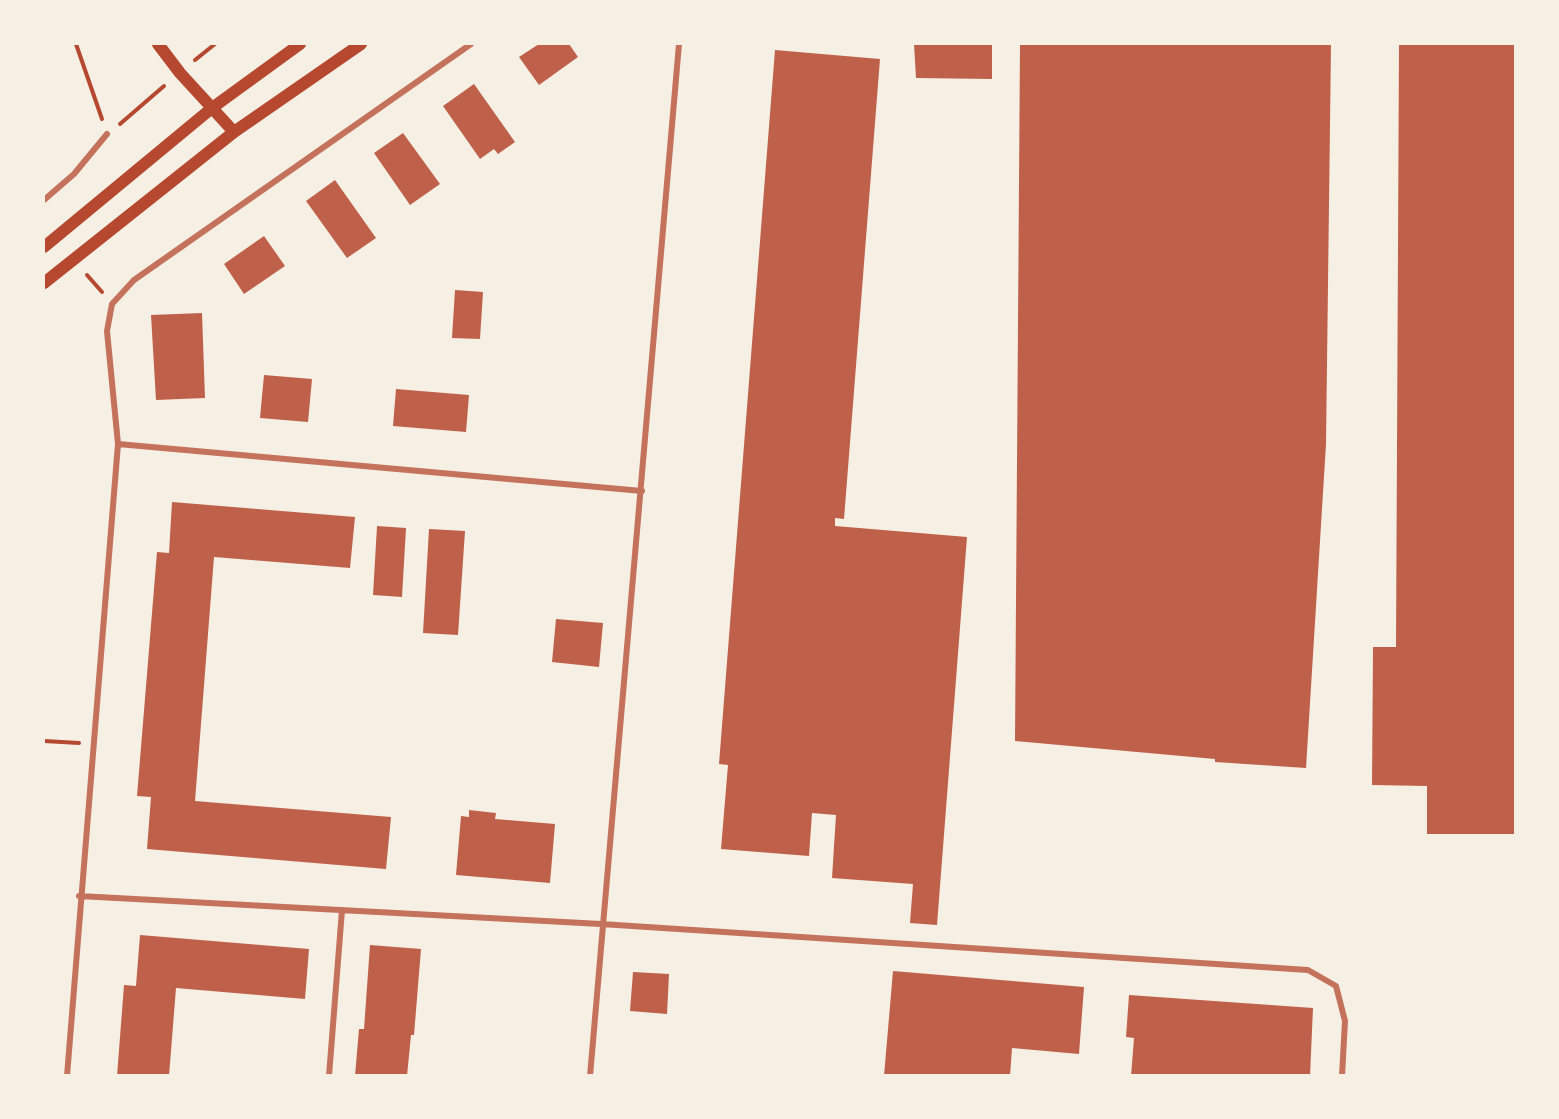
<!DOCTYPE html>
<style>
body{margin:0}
#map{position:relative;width:1559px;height:1119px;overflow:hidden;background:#f6efe4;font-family:Karla,sans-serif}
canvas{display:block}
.frame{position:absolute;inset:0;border:45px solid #f6efe4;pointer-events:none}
</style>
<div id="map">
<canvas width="1559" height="1119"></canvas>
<div class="frame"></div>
</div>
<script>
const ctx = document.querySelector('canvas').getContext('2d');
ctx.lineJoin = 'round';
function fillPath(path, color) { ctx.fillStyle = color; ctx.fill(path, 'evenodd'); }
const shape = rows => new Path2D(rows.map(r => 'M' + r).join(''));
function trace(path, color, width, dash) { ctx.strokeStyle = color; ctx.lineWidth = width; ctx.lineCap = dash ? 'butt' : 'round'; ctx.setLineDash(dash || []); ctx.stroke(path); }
const building = shape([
 [539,44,569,44,578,57,539,85,519,57],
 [914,44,992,44,992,79,916,78],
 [1020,44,1331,44,1326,444,1306,768,1215,762,1215,759,1015,741],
 [1399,44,1515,44,1515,834,1427,834,1427,786,1372,785,1373,647,1396,647],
 [775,50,880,59,844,519,835,518,835,526,967,537,937,925,910,923,913,884,832,878,836,815,812,813,809,856,721,849,728,765,719,764],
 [474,84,515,142,498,154,494,149,480,159,443,106],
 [403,133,440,184,410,205,374,153],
 [335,180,376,238,347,258,306,201],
 [264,236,285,266,244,294,224,264],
 [455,290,483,292,480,339,452,338],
 [202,313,205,398,156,400,151,315],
 [264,375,312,379,308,422,260,418],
 [396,389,469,395,466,432,393,426],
 [172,502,355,517,350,568,214,557,195,801,391,817,386,869,147,849,151,797,137,796,157,552,169,553],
 [377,526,406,528,402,597,373,595],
 [429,529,465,531,458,635,423,633],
 [556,619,603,623,599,667,552,662],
 [469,810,496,813,495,819,555,824,550,883,456,875,461,816,469,817],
 [140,935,309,949,305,999,176,988,169,1076,117,1076,124,985,136,986],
 [370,945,421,949,414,1035,411,1035,407,1076,355,1076,359,1029,364,1029],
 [893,971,1084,987,1079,1054,1012,1048,1010,1076,884,1076],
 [633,972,669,974,667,1014,630,1011],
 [1129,995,1313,1008,1310,1076,1131,1076,1134,1038,1126,1037]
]);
const path = shape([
 [76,44,102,119],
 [195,60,215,44],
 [120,124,164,86],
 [87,275,102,292],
 [44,741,79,743]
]);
const minor = shape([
 [44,200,74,174,107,134],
 [118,444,642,491],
 [79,896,601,924,1308,970,1336,986,1345,1021,1342,1076],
 [67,1076,118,444,107,331,112,304,134,280,471,44],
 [329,1076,342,910],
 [590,1076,679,44]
]);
const secondary = shape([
 [158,44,180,73,234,132],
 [44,247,212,108,300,44],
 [44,283,234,132,361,44]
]);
fillPath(building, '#bf614a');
trace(path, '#b5482f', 4);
trace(minor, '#c5725c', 6);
trace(secondary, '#b5482f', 12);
</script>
